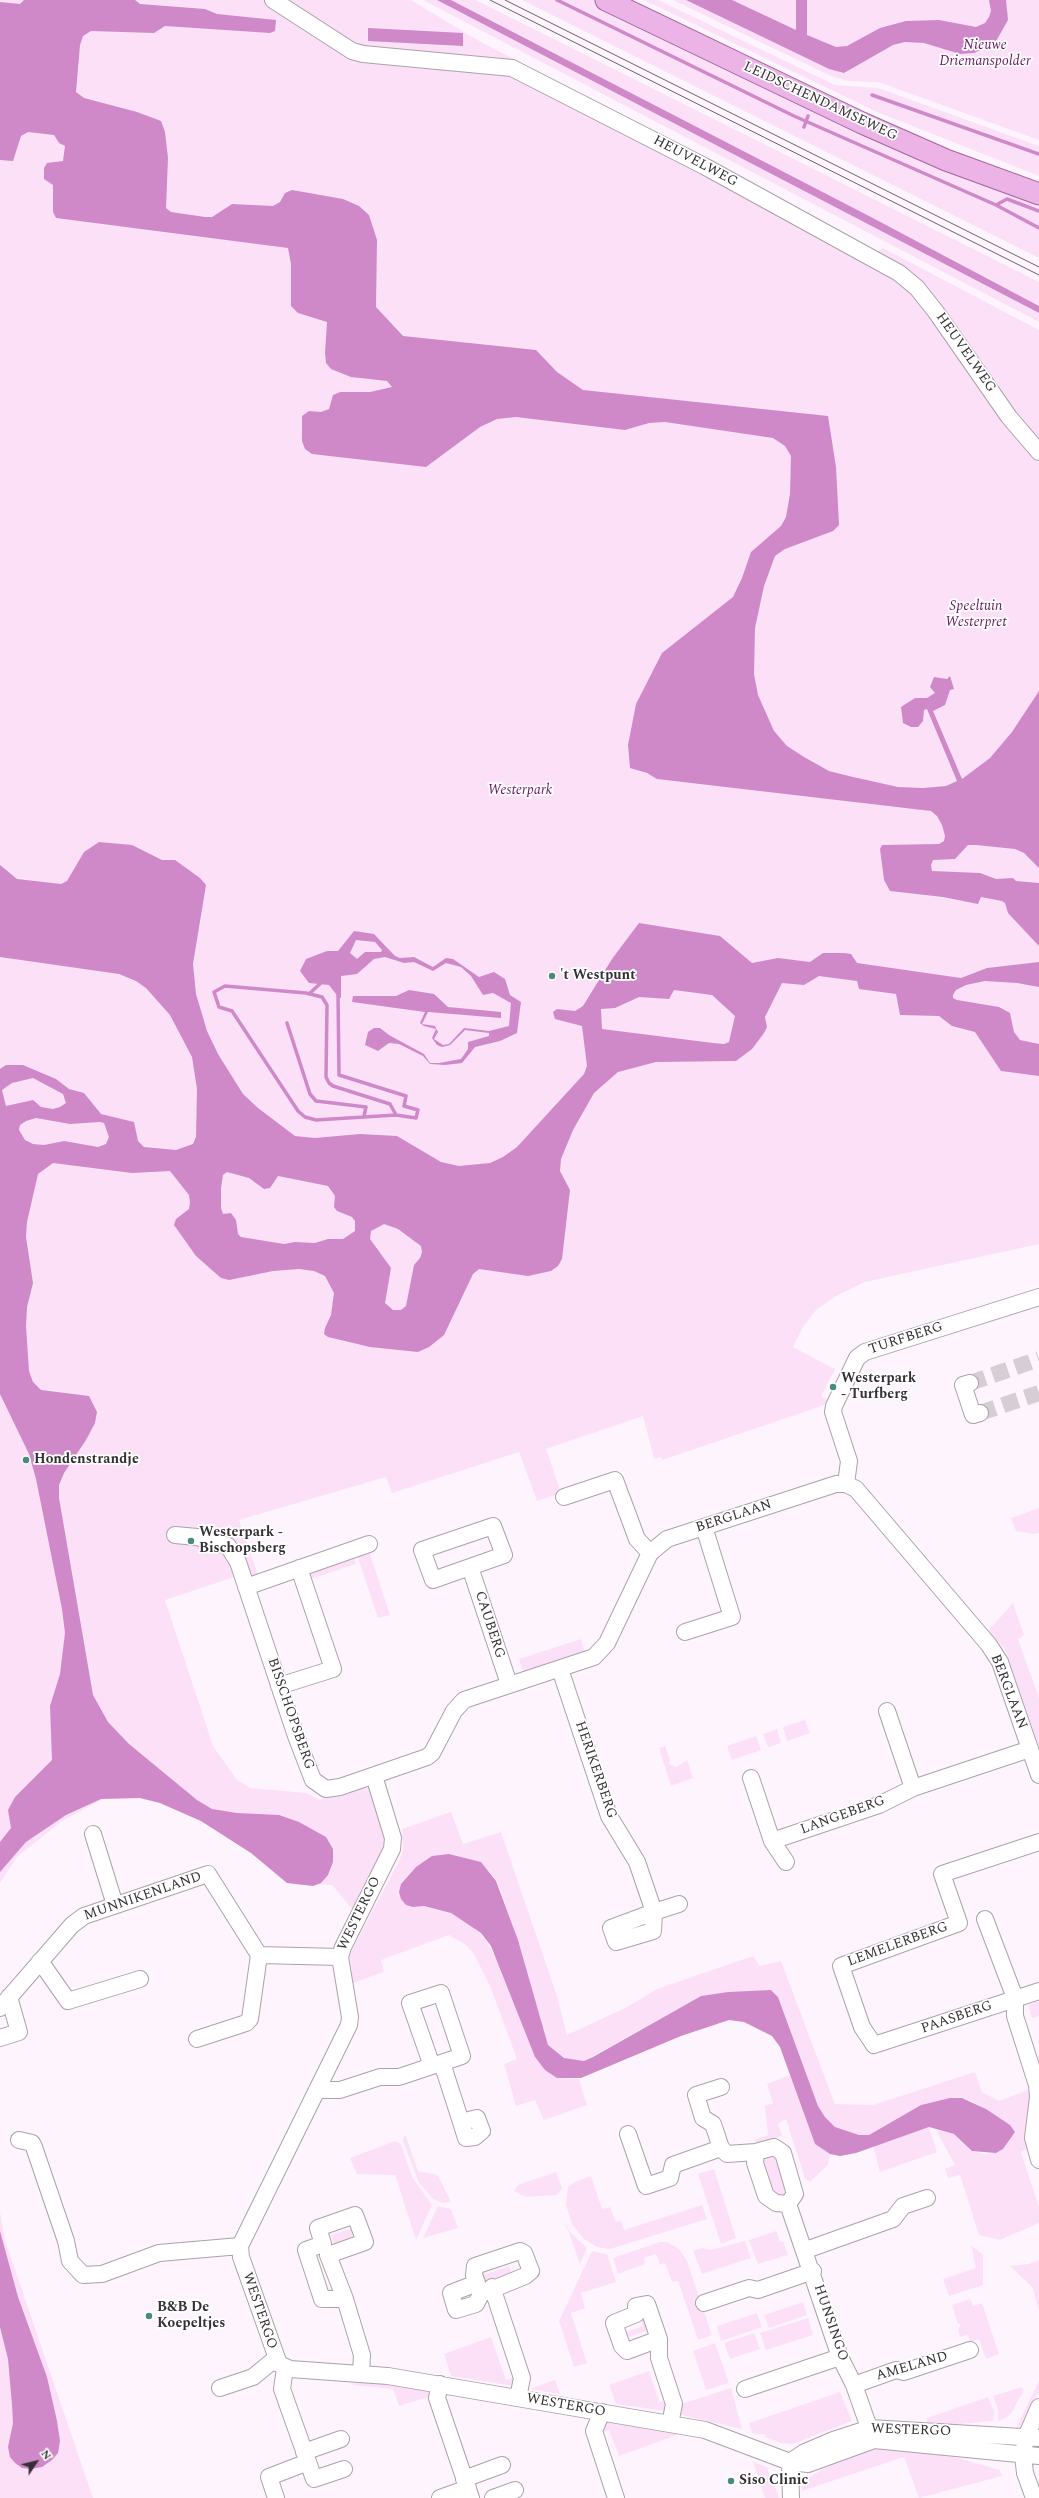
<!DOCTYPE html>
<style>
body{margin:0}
#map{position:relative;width:1039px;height:2498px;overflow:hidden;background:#fef4fd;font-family:Spectral,serif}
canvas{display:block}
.north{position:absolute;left:16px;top:2442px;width:40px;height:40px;-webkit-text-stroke:3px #fff;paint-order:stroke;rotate:55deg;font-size:11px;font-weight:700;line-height:16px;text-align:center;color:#343134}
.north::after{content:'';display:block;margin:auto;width:14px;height:18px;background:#343134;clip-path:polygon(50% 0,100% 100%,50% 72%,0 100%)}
</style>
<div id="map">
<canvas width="1039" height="2498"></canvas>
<div class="north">N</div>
</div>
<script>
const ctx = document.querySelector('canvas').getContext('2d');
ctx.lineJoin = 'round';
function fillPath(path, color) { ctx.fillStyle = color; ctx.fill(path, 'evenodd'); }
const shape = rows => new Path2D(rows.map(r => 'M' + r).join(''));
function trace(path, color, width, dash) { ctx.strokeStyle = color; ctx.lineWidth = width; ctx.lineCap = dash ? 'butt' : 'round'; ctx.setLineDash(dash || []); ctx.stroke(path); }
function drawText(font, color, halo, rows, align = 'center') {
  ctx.font = font + ' Spectral,serif'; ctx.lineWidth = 3.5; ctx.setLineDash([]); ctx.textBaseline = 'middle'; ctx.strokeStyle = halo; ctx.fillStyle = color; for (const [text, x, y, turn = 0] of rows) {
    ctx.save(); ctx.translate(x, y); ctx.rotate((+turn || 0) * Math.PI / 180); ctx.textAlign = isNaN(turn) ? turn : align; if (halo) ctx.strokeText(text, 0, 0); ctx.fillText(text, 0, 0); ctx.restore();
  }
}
const green = shape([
 [0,0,411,0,481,42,520,62,515,62,875,253,883,248,1039,330,1039,1244,865,1282,838,1295,816,1310,803,1327,793,1347,835,1369,821,1396,826,1399,824,1405,819,1407,662,1460,661,1457,654,1459,643,1416,546,1449,561,1493,537,1501,519,1452,392,1493,386,1477,239,1520,259,1578,240,1575,165,1600,213,1746,237,1780,251,1788,306,1793,320,1800,359,1786,370,1789,373,1793,387,1842,354,1911,332,1885,287,1883,251,1853,201,1821,160,1803,116,1792,62,1821,17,1857,0,1883],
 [423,0,437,0,725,148,1039,313,1039,322],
 [451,0,476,0,1039,282,1039,306],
 [522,0,600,0,1039,199,1039,258],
 [644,0,658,0,835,85,878,88,1039,146,1039,176,877,112],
 [673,0,686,0,829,69,844,73,849,73,697,0,1039,0,1039,140,878,82,848,81,831,76],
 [1039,1508,1039,1533,1033,1534,1016,1531,1011,1518],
 [368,1548,390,1615,378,1618,356,1552],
 [352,1553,356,1564,305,1581,304,1570],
 [1013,1603,1024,1635,1018,1639,1039,1698,1039,1746,1005,1649,988,1631],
 [581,1639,585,1653,524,1674,519,1659],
 [805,1720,810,1733,787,1741,783,1727],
 [777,1729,781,1743,768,1747,763,1734],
 [756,1736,761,1750,732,1760,727,1746],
 [665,1746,670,1760,669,1764,676,1767,687,1760,693,1778,671,1786,659,1748],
 [451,1812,463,1844,501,1832,557,1996,567,2035,627,2007,657,1989,753,1956,760,1966,781,1961,835,2104,873,2105,975,2072,982,2092,999,2101,1033,2088,1031,2147,1021,2152,1039,2207,1039,2223,1000,2240,979,2235,960,2175,948,2178,945,2169,955,2165,936,2130,954,2134,972,2151,983,2154,996,2153,1006,2145,994,2115,974,2102,962,2098,950,2098,921,2105,869,2135,859,2135,835,2127,825,2117,818,2106,778,1997,771,1990,701,1996,584,2061,573,2061,555,2053,548,2046,518,1940,497,1881,481,1862,449,1854,416,1867,401,1884,413,1907,424,1906,451,1913,481,1933,568,2079,579,2079,587,2105,544,2120,535,2100,516,2106,504,2064,517,2059,490,1986,474,1954,466,1945,449,1935,381,1960,384,1972,353,1983,350,1957,352,1950,400,1859,403,1848,402,1829],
 [1039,2001,1039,2016,1032,2018,1028,2005],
 [790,2075,815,2144,830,2154,828,2165,810,2182,805,2178,786,2119,778,2124,782,2136,757,2145,755,2140,768,2135,765,2106,773,2103,767,2084],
 [929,2127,937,2152,880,2172,873,2145],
 [405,2134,418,2171,438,2175,451,2202,443,2203,433,2199,419,2183,403,2141],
 [395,2141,401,2144,412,2177,432,2205,416,2240,395,2175,357,2174,350,2158],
 [776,2154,789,2188,786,2194,779,2197,774,2196,761,2159,763,2156],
 [714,2169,736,2238,721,2244,698,2174],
 [556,2172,562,2188,557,2195,526,2197,514,2191,518,2185],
 [591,2176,602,2209,610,2207,616,2222,621,2221,624,2230,702,2205,707,2219,610,2249,597,2247,584,2239,572,2224,566,2205,568,2187,574,2182],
 [438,2206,451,2209,458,2228,423,2238],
 [0,2212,5,2240,93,2498,0,2498],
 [564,2219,570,2232,587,2248,580,2264],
 [350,2229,355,2241,335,2248,331,2235],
 [776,2231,780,2242,783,2241,788,2255,758,2264,749,2240],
 [745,2241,751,2258,702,2274,693,2251,702,2248,710,2250],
 [660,2242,667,2242,679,2249,687,2261,712,2335,698,2340,678,2281,672,2282,665,2263,660,2265,656,2254,644,2258,645,2264,618,2274,613,2258],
 [971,2245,983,2255,983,2285,949,2296,943,2279,976,2268],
 [592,2251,607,2254,616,2282,581,2293,585,2308,571,2313,587,2363,574,2367,559,2321],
 [1039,2260,1039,2312,1033,2288,1010,2266,1029,2264],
 [509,2266,512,2275,488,2284,483,2284,479,2274,483,2267,486,2274],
 [970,2299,973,2306,982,2303,999,2354,986,2359,979,2339,970,2342,968,2335,960,2337,958,2330,961,2324,958,2324,952,2305],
 [803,2302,807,2315,769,2328,764,2315],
 [643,2312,650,2330,628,2337,630,2344,623,2333,643,2326,640,2315],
 [757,2313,762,2327,721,2341,717,2326],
 [808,2318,813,2335,766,2350,760,2333],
 [754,2333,760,2349,730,2359,724,2343],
 [491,2337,506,2380,515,2377,513,2386,451,2376,444,2354],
 [715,2343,729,2383,706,2390,693,2351],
 [649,2371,659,2402,668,2400,666,2411,616,2404,609,2385],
 [352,2379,430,2391,432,2396,399,2406,393,2389,353,2385],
 [555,2380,560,2394,529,2389],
 [1039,2381,1039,2391,1023,2424,1015,2430],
 [1022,2387,1024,2390,1012,2412,1006,2418,998,2421,998,2410,993,2396],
 [731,2388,742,2429,677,2414,678,2405],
 [840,2392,852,2421,793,2444,781,2443,765,2437,766,2435,752,2433,749,2423],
 [988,2397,994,2411,993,2421,948,2425,927,2422,927,2418],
 [605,2420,671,2430,677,2435,619,2456,609,2430,602,2433],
 [875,2448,951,2456,1000,2470,1002,2476,919,2498,904,2457,802,2491,802,2485,808,2478,841,2459],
 [753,2462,767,2467,779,2498,765,2498]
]);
const water = shape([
 [24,0,135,0,140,4,205,9,217,14,276,20,275,31,270,33,165,26,154,33,91,31,83,36,80,45,76,92,84,98,137,112,161,121,165,132,168,158,166,208,171,212,205,217,212,217,232,204,273,206,280,202,285,193,292,190,343,199,359,206,369,215,377,240,376,307,403,336,536,350,557,372,583,390,828,416,836,467,839,525,833,531,785,549,775,556,764,586,755,628,754,674,758,695,774,731,787,746,804,757,829,771,853,777,898,787,923,788,946,786,957,781,927,709,924,710,923,721,918,727,911,727,903,723,901,707,915,698,927,698,935,693,930,687,934,677,947,679,950,676,954,689,950,690,945,705,933,711,962,779,990,758,1012,732,1039,691,1039,868,1024,853,1015,849,976,845,968,845,955,859,933,860,931,865,932,871,980,873,996,879,1013,878,1016,881,1039,883,1039,946,1008,913,1005,903,1002,901,981,897,978,904,943,897,890,891,884,880,880,849,882,845,939,844,944,841,945,836,942,825,937,816,931,811,657,779,647,773,630,768,628,745,636,704,662,653,733,597,742,578,751,552,781,526,786,517,790,494,791,456,785,446,773,438,665,422,649,423,625,430,516,417,497,419,480,427,426,467,312,454,305,449,302,441,302,416,309,411,321,412,329,409,333,395,340,392,370,392,392,387,387,381,351,377,331,369,326,363,325,353,327,322,298,313,291,306,291,264,288,248,56,218,53,212,53,185,44,179,44,168,47,163,63,161,65,146,59,143,54,135,28,132,21,136,13,161,0,160,0,2,20,4],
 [437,0,451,0,869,216,1039,306,1039,313],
 [686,0,732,0,796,30,796,0,807,0,807,35,836,47,847,46,880,28,906,21,939,20,976,27,985,23,989,17,991,11,989,0,1006,0,1008,20,995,43,974,53,960,54,924,43,905,42,893,45,844,73,829,69],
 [368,28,463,33,463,46,368,41],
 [99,842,132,845,162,860,175,860,200,878,206,885,193,964,196,994,207,1031,218,1054,243,1094,258,1108,295,1136,315,1138,360,1134,397,1136,441,1162,459,1166,490,1163,503,1157,517,1147,584,1074,587,1066,582,1026,555,1019,553,1012,557,1009,575,1011,583,1006,612,959,639,923,720,936,752,963,778,958,810,962,823,953,844,953,851,954,857,963,961,978,987,968,1039,962,1039,987,1017,983,985,981,966,985,956,990,953,995,953,998,957,1000,999,1007,1010,1013,1014,1032,1020,1040,1039,1044,1039,1076,1001,1071,975,1032,952,1026,939,1016,900,1015,896,994,859,989,857,981,819,976,804,985,782,983,765,1017,767,1027,764,1033,752,1049,736,1061,656,1062,618,1072,594,1093,573,1130,561,1159,560,1171,570,1190,562,1259,558,1266,551,1271,528,1276,479,1269,473,1274,444,1335,429,1347,418,1352,370,1347,328,1337,324,1334,325,1328,331,1315,334,1293,325,1276,314,1271,299,1269,273,1271,229,1280,221,1278,196,1256,174,1225,176,1219,189,1209,190,1203,189,1195,170,1171,132,1173,53,1163,38,1174,27,1222,26,1237,33,1283,27,1307,26,1326,29,1371,33,1382,41,1390,89,1396,97,1412,95,1423,86,1440,64,1473,59,1485,59,1498,93,1695,108,1722,129,1744,197,1800,212,1809,237,1813,279,1815,299,1822,326,1837,333,1849,333,1862,328,1875,321,1883,313,1886,287,1883,251,1853,201,1821,160,1803,140,1798,101,1799,66,1815,26,1842,0,1872,0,1842,11,1828,8,1810,15,1797,52,1760,50,1706,60,1674,65,1633,62,1609,36,1479,29,1454,0,1394,0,1069,6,1065,23,1065,56,1079,69,1089,84,1093,101,1114,134,1122,138,1141,144,1147,176,1150,193,1144,196,1137,197,1089,192,1057,170,1015,146,988,136,981,119,974,0,957,0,865,17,879,61,884,67,881,84,852],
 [674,990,712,995,735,1016,729,1042,724,1044,713,1043,602,1029,601,1009,615,1008,639,997,669,999],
 [33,1078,63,1094,66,1103,60,1107,53,1109,41,1107,33,1100,6,1106,2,1090,12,1083],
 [36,1118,70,1124,100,1122,104,1123,109,1137,106,1144,98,1147,64,1141,44,1145,33,1144,25,1140,19,1130,20,1125,26,1121],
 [227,1172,249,1178,264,1189,270,1188,278,1176,328,1186,335,1196,334,1207,337,1211,352,1217,355,1221,355,1231,343,1239,328,1239,315,1243,295,1242,284,1244,241,1237,238,1234,236,1220,231,1213,223,1214,221,1208,221,1188,223,1175],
 [384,1224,398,1229,421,1246,422,1252,420,1258,414,1265,406,1306,401,1310,393,1310,385,1303,391,1268,370,1239,371,1231],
 [354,931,374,934,395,956,400,958,414,957,433,967,446,958,453,959,479,977,494,972,505,979,510,995,521,1002,517,1033,500,1041,475,1047,462,1063,445,1065,430,1064,423,1056,399,1044,389,1043,378,1051,365,1045,368,1032,374,1028,380,1028,389,1035,424,1054,430,1063,439,1063,461,1059,468,1049,468,1042,489,1036,489,1033,465,1030,450,1045,442,1047,437,1045,432,1038,436,1029,424,1026,420,1023,425,1012,352,1002,353,996,396,996,409,990,434,994,448,1007,501,1012,501,1018,428,1012,422,1024,435,1026,438,1032,434,1039,443,1045,449,1044,464,1028,489,1031,509,1026,511,1003,493,993,483,995,471,976,461,967,446,963,433,971,414,962,404,963,385,957,374,959,357,974,341,976,341,998,339,998,329,985,309,983,300,971,306,959,327,951,338,951],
 [356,940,375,942,382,950,381,952,365,952,357,959,350,953],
 [449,1854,481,1862,496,1881,518,1940,548,2045,564,2058,584,2061,593,2057,701,1996,728,1992,771,1990,778,1997,818,2106,825,2117,835,2127,859,2135,869,2135,921,2105,950,2098,962,2098,986,2109,1010,2125,1015,2132,1003,2149,996,2153,972,2151,954,2134,929,2127,856,2153,840,2156,830,2154,815,2144,780,2047,772,2036,744,2022,729,2020,681,2036,581,2078,557,2078,545,2070,535,2057,491,1946,481,1933,451,1913,424,1906,413,1907,406,1905,401,1899,399,1892,401,1884,416,1867,432,1856],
 [0,2231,18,2297,47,2377,57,2421,60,2441,58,2453,52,2460,42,2467,31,2469,22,2468,15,2463,10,2457,8,2447,13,2423,12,2405,8,2359,0,2327]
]);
const stream = shape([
 [557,0,794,116,996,205,1039,228],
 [872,95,1039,154],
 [804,127,808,116],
 [996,205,1007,199,1039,211],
 [309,994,323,981],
 [338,995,339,1075,406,1096,404,1106,418,1110,416,1118,396,1115,316,1120,305,1117,298,1111,232,1011,219,1007,214,992,225,986,306,993,322,997,327,1005,326,1077,329,1083,333,1086,390,1104,396,1115],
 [287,1023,310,1094,316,1101,366,1107,364,1116]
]);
const minorTunnel = shape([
 [970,1383,1039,1359],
 [980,1413,1039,1393]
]);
const minor = shape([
 [273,0,352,51,363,54,512,68,704,166,899,273,917,288,936,312,1009,417,1039,452],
 [970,1383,963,1385,973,1415,980,1413],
 [846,1484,849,1461,833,1412,834,1406,857,1358,865,1352,1039,1297],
 [564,1497,615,1480,637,1539,650,1553],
 [493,1526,504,1555,433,1580,422,1550,493,1526],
 [175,1535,197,1537,228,1546,238,1562,296,1736,313,1780,326,1789,340,1787,427,1757,432,1753,454,1711,464,1700,594,1657,607,1643,650,1553,667,1539,836,1484,846,1484,856,1489,989,1645,1000,1662,1039,1775],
 [470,1567,509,1684],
 [246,1587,369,1544],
 [685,1632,732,1617,704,1527],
 [560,1669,609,1816,637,1862,654,1912,653,1931,616,1942,611,1928,654,1912,679,1904],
 [279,1686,333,1669,299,1568],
 [887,1711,913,1788],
 [374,1776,393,1838,392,1849,343,1947,340,1957,350,2017,349,2025,240,2246,241,2257,279,2364,290,2369,388,2376,705,2430,790,2462,808,2464,874,2440,1039,2456],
 [751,1778,772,1841,786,1862],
 [93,1834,115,1905],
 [772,1841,879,1805,913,1788,1030,1749],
 [1039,1842,942,1874,959,1923,841,1966,862,2027,874,2045,1039,1991],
 [985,1919,1015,1998,1015,2016,1037,2085,1038,2097,1033,2138,1039,2160],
 [40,1961,68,2001,140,1979],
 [0,2008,72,1925,84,1916,208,1874,259,1955,340,1957],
 [0,2038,19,2032,9,1997],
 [197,2039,246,2023,250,2019,259,1955],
 [442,2063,461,2122],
 [721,2087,696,2095,703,2118,713,2124,721,2148,727,2154,756,2152],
 [317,2090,340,2090,380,2077,399,2077,432,2066,410,2003,441,1993,462,2056,432,2066],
 [477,2118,482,2131,475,2137,466,2138,461,2122,477,2118],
 [628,2134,646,2186,670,2178,673,2165,721,2148],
 [19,2140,32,2143,34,2147,66,2241,70,2261,83,2275,102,2274,159,2253,240,2246],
 [774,2147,783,2153,795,2194,788,2204,776,2203,766,2196,755,2163,756,2152,774,2147],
 [788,2204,840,2357,854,2385,873,2439],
 [806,2250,893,2219,903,2206,927,2198],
 [520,2251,524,2253,531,2271,525,2276,481,2294,476,2304,456,2310,451,2293,477,2283,474,2275,475,2266,520,2251],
 [492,2287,522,2378,518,2398],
 [345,2299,322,2299,306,2250,323,2244,318,2228,355,2215,365,2242,328,2255,345,2299,362,2355,361,2374],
 [704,2303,749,2288,758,2290,813,2271],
 [659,2339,627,2351,622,2346,614,2323,636,2314,636,2306,647,2304,659,2339,659,2358,674,2404,670,2424],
 [440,2384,437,2398,471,2498],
 [854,2385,896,2370,904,2372,970,2350],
 [220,2388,253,2377,275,2359],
 [745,2389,840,2357],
 [602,2412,594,2431,616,2498],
 [304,2452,341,2439],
 [308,2462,314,2479,344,2469],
 [790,2462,805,2452,833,2440,870,2428,1039,2438],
 [790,2462,791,2498],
 [464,2479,502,2465],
 [276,2498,269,2477,308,2462,282,2389,285,2368],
 [440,2498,468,2488],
 [493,2498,515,2490],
 [1034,2498,1025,2473,1023,2455,1026,2437,1039,2407]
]);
const major = shape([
 [606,0,862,123,946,160,1039,194]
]);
const tram = shape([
 [490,0,1039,275],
 [505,0,1039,267]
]);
const markers = [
 [552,976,4,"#478a7e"],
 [833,1387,4,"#478a7e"],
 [26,1460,4,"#478a7e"],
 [191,1541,4,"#478a7e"],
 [149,2316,4,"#478a7e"],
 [731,2481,4,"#478a7e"]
];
const parkNames = [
 ["Nieuwe",985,46],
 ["Driemanspolder",985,62],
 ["Speeltuin",976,607],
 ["Westerpret",976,623],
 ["Westerpark",520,791]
];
const streetNames = [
 ["LEIDSCHENDAMSEWEG",820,102,25],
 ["HEUVELWEG",695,162,28],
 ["HEUVELWEG",965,353,55],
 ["TURFBERG",906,1339,-18],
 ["BERGLAAN",734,1517,-18],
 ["CAUBERG",489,1625,72],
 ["BERGLAAN",1008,1692,69],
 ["BISSCHOPSBERG",290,1714,71],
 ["HERIKERBERG",595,1770,71],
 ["LANGEBERG",843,1816,-20],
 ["MUNNIKENLAND",143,1897,-19],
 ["WESTERGO",360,1914,-64],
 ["LEMELERBERG",898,1945,-20],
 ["PAASBERG",957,2018,-19],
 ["WESTERGO",259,2311,71],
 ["HUNSINGO",830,2323,71],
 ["AMELAND",912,2367,-16],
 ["WESTERGO",566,2406,10],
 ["WESTERGO",911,2431,2]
];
const poiNames = [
 ["'t Westpunt",560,976],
 ["Westerpark",841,1379],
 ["- Turfberg",841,1395],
 ["Hondenstrandje",34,1460],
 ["Westerpark -",199,1533],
 ["Bischopsberg",199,1549],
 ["B&B De",157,2308],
 ["Koepeltjes",157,2324],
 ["Siso Clinic",739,2481]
];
fillPath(green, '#fce0f8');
fillPath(water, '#cf89c8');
trace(stream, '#cf89c8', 3.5);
trace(minorTunnel, '#d6cdd5', 16, [16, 8]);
trace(minor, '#aba2aa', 18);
trace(major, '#a2649d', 23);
trace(minor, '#fff', 16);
trace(major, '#ebb3e6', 21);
trace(tram, '#676267', 1);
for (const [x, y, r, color] of markers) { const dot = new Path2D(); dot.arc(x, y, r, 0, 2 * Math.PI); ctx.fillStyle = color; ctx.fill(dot); trace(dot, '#fff', 1.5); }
drawText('italic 14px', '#6a1665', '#fff', parkNames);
drawText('14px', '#343134', '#fff', streetNames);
drawText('bold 14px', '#343134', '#fff', poiNames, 'left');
</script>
